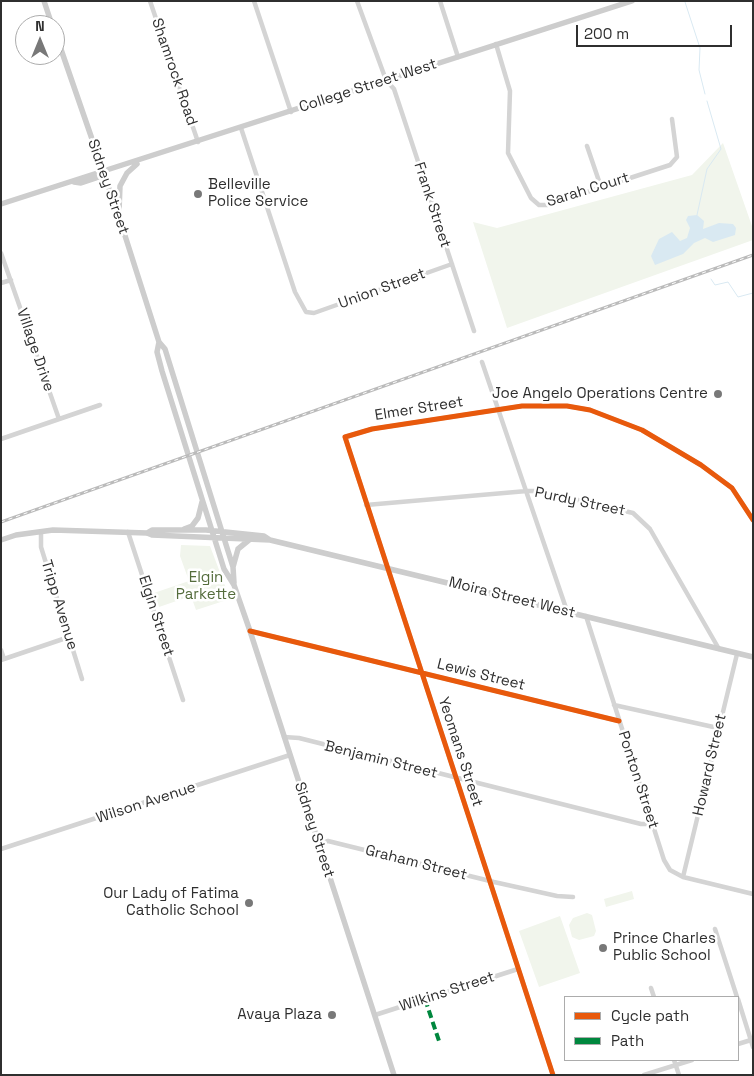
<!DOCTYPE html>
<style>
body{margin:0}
#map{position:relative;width:754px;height:1076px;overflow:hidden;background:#fff;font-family:"Space Grotesk",sans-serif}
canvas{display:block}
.frame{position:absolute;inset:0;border:2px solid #2f2f2f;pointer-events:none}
.legend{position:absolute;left:564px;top:996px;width:175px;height:65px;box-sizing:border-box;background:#fff;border:1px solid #acacac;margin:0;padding:6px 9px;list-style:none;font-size:15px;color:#2f2f2f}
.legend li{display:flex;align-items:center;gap:10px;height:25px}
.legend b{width:25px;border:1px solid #acacac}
.north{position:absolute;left:15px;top:15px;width:50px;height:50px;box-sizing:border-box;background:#fff;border:1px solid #acacac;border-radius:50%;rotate:0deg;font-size:14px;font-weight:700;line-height:20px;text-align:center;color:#2f2f2f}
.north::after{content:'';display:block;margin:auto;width:18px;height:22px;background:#787878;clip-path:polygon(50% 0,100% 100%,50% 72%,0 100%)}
.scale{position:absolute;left:576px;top:25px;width:156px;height:22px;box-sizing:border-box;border:2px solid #2f2f2f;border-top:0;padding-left:6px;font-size:15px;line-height:18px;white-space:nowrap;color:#2f2f2f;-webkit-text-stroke:4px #fff;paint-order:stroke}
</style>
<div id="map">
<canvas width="754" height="1076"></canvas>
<div class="frame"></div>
<ul class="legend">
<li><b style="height:6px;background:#e8590c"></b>Cycle path</li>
<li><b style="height:6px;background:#00873e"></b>Path</li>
</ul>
<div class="north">N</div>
<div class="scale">200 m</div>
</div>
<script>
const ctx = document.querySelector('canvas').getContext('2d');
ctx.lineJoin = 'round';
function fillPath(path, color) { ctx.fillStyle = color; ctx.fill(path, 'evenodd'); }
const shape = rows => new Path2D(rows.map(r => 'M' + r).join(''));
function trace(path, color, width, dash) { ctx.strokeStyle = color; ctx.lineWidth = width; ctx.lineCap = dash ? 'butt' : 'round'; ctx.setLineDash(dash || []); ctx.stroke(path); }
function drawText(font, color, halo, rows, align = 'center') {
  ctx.font = font + ' "Space Grotesk",sans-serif'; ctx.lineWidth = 5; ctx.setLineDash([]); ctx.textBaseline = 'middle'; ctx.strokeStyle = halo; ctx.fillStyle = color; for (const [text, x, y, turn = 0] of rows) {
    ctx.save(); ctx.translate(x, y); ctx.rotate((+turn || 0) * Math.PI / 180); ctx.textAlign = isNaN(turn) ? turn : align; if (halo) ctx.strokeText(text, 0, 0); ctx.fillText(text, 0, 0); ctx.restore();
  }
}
const green = shape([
 [723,143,753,229,753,240,507,328,473,222,497,228,692,175],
 [181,545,210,546,230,599,196,610,191,596,159,607,154,593,189,581,180,556],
 [632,891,634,899,606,907,604,899],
 [587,913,592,915,596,931,594,936,579,940,572,937,569,925,573,918],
 [560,916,580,973,539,987,519,931]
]);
const water = shape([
 [697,215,704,221,703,229,719,223,733,224,736,228,735,235,713,242,705,238,694,243,683,254,655,265,651,256,659,239,672,232,680,241,687,238,690,228,686,220,688,216]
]);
const stream = shape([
 [685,2,700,48,699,70,705,94],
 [697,215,707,169,721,149,707,101],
 [711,279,715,285,728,282,738,297,753,293]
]);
const street = shape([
 [150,1,198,142],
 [254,1,291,112],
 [357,1,386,80,394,89,403,116,474,331],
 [440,1,458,57],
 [496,44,510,91,508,153,531,198,539,205,547,205,670,165,677,157,672,119],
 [241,128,295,292,306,312,314,313,452,264],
 [587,146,601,187],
 [1,253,59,419],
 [1,283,11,280],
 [482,362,567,611],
 [1,439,100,405],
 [366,505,527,491,540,491,633,513,650,529,719,649],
 [41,532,41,547,82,679],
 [128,532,183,700],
 [586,616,664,860,670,870,683,877,753,894],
 [250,631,619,721],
 [1,650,4,659],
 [1,660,69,637],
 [614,705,718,728],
 [284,737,299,738,641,824,652,824],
 [319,844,328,841,494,882,557,896,573,897],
 [1,849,290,755],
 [683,877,737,654],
 [715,929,737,997],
 [651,988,654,997],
 [738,999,753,1047],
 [375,1015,518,969],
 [738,1044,751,1040],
 [674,1060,679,1075],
 [553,1075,345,437,372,429,522,406,567,406,590,410,642,430,701,465,732,488,753,520],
 [644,1075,692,1060]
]);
const secondary = shape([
 [44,1,52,25],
 [55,32,120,220,159,342,165,349,233,567,234,583],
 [74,182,81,183,99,177,104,172],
 [1,204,632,1],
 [119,211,120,186,127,173,137,164],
 [159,342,157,352,162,371,224,569,234,585,250,631,394,1075],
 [184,529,192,526,198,518,202,502],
 [147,533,152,530,206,530,264,536,270,540,753,657],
 [1,540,16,535,53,530,147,533,152,535,270,540],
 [233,567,238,549,249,540]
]);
const rail = shape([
 [1,522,753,255]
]);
const quiet = shape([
 [425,999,440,1044]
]);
const cycleway = shape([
 [250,631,619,721],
 [553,1075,345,437,372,429,522,406,567,406,590,410,642,430,701,465,732,488,753,520]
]);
const markers = [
 [198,194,5,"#787878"],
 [718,394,5,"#787878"],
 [249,903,5,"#787878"],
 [603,948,5,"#787878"],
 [332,1015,5,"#787878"]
];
const streetNames = [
 ["Shamrock Road",174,72,71],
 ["College Street West",368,86,-18],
 ["Sidney Street",108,187,71],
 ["Sarah Court",588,190,-17],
 ["Frank Street",432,205,72],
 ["Union Street",382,289,-20],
 ["Village Drive",35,350,71],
 ["Elmer Street",419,409,-9],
 ["Purdy Street",580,502,12],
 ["Moira Street West",512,598,14],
 ["Tripp Avenue",59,605,73],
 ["Elgin Street",156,616,72],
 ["Lewis Street",481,675,14],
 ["Yeomans Street",460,752,72],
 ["Benjamin Street",381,760,14],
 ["Howard Street",710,765,-77],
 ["Ponton Street",638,780,72],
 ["Wilson Avenue",146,803,-18],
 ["Sidney Street",314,830,72],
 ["Graham Street",416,863,14],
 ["Wilkins Street",447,992,-18]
];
const poiNames = [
 ["Belleville",208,185,"left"],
 ["Police Service",208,202,"left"],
 ["Joe Angelo Operations Centre",708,394],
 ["Our Lady of Fatima",239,894],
 ["Catholic School",239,911],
 ["Prince Charles",613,939,"left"],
 ["Public School",613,956,"left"],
 ["Avaya Plaza",322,1015]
];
const parkNames = [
 ["Elgin",206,578],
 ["Parkette",206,595]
];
fillPath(green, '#f1f5ec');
fillPath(water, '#d9e9f2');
trace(stream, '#d9e9f2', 1);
trace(street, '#d4d4d4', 4.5);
trace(secondary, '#cdcdcd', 5.5);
trace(rail, '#bbb', 3);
trace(rail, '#fff', 1, [4]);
trace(quiet, '#00873e', 4, [8, 4]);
trace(cycleway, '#e8590c', 5);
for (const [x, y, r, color] of markers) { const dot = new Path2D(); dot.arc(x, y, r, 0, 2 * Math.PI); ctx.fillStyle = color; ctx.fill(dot); trace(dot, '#fff', 2); }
drawText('15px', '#2f2f2f', '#fff', streetNames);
drawText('15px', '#2f2f2f', '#fff', poiNames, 'right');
drawText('15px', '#546c3c', '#fff', parkNames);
</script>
